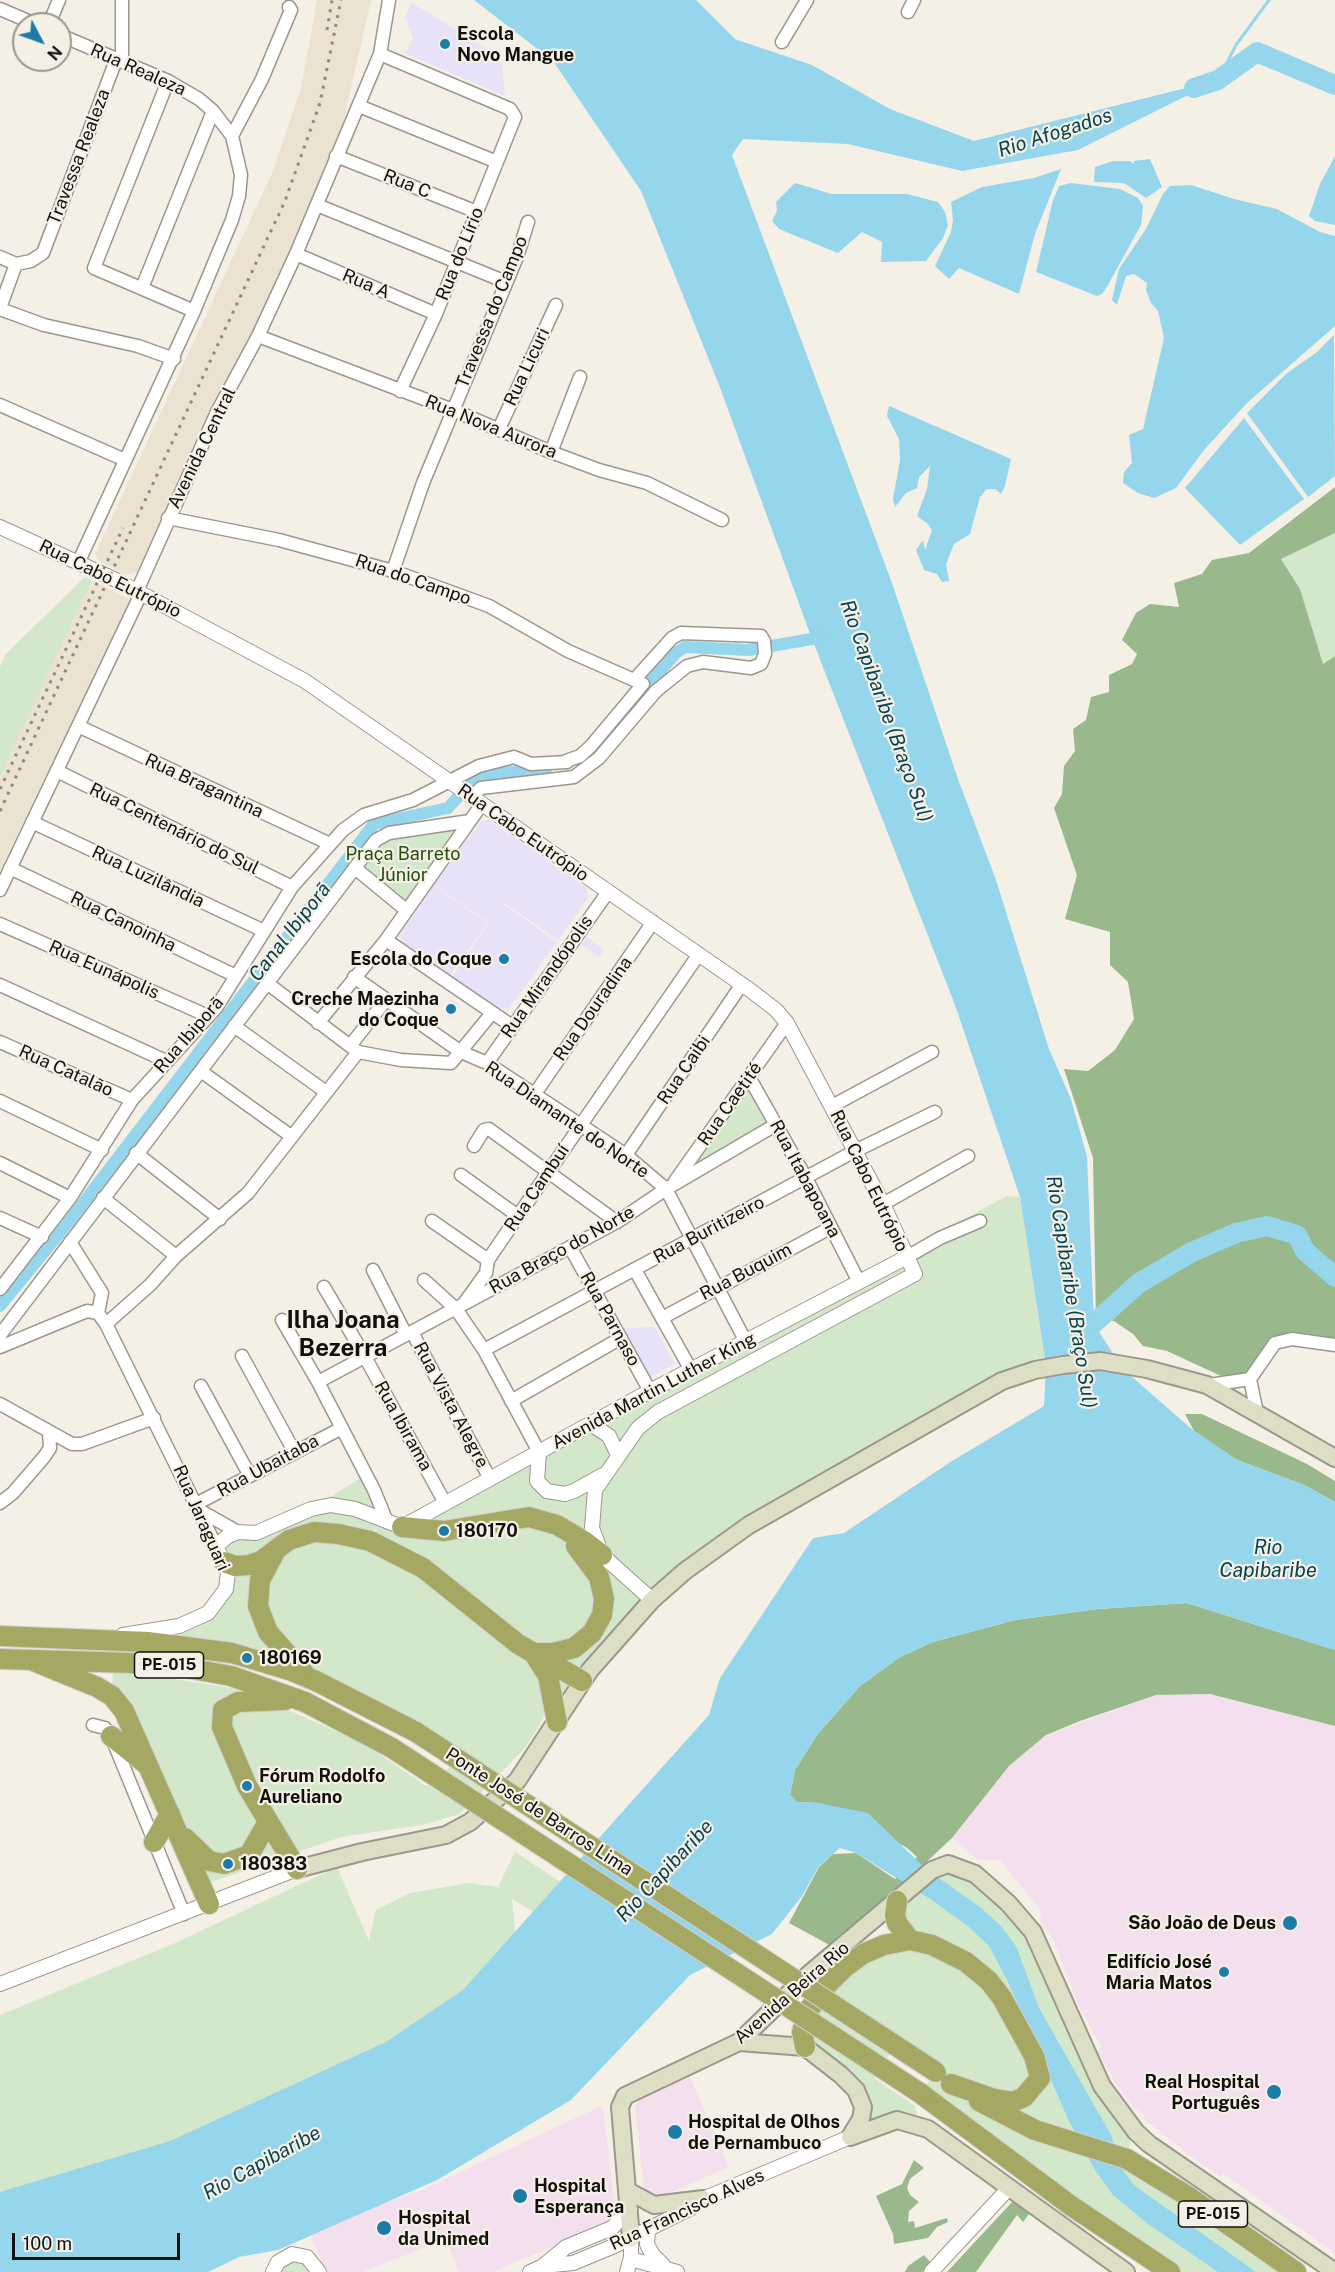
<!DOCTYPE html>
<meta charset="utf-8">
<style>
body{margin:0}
#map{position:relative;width:1335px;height:2272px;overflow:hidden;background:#f5f0e6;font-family:"Public Sans",sans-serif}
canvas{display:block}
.north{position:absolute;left:12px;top:12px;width:60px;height:60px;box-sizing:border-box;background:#f5f0e6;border:2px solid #9a968f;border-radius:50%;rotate:131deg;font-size:16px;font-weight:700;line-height:24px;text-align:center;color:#12100d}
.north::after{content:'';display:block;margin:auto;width:21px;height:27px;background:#1c7ba8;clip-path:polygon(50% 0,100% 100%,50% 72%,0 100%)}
.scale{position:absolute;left:12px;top:2233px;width:168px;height:27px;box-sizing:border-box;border:3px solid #12100d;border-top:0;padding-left:8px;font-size:18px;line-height:21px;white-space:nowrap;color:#12100d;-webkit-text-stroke:4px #f5f0e6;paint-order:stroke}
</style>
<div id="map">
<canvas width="1335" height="2272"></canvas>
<div class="north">N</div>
<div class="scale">100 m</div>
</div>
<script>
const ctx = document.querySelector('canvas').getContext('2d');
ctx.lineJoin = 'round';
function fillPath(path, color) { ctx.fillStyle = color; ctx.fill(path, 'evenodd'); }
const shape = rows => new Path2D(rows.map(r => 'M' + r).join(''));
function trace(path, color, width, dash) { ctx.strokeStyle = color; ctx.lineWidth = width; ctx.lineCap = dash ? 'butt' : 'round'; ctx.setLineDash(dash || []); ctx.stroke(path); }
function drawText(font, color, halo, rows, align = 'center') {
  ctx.font = font + ' "Public Sans",sans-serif'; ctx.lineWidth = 4.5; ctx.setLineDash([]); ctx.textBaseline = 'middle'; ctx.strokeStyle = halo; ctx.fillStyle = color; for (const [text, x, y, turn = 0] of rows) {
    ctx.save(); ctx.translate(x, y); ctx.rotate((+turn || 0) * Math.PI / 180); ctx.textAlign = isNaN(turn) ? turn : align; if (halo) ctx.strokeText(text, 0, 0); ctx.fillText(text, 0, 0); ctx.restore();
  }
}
const built = shape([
 [317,0,371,0,343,123,327,176,214,412,142,571,126,575,101,562,95,554,273,171,301,88],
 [85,577,129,599,133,604,90,695,43,781,0,871,0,667,6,654]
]);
const education = shape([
 [412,3,501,57,505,96,402,52,407,50,413,38,405,17],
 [482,820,489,820,587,888,588,898,558,940,503,902,488,922,434,885],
 [434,886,488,923,450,975,402,943,400,934],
 [502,903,557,942,508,1010,497,1008,452,977],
 [587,937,604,950,599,957,582,945],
 [452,999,460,1005,451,1018,443,1012],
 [655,1327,675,1364,649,1378,623,1328]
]);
const medical = shape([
 [1210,1694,1335,1726,1335,2253,1224,2174,1221,2177,1192,2157,1143,2118,1145,2116,1133,2107,1117,2086,1098,2051,1101,2046,1078,2005,1054,1941,1040,1920,1041,1911,1000,1860,977,1859,952,1838,1009,1766,1046,1735,1156,1695],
 [689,2075,729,2167,657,2198,644,2190,635,2105,642,2096],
 [599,2107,603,2108,615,2208,607,2223,493,2272,459,2272,446,2239,363,2272,325,2272,311,2235,362,2211,424,2189]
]);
const green = shape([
 [1335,533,1335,656,1323,665,1300,589,1281,559],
 [85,577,92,580,0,776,0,667,6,654],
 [466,826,409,908,353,864,380,838],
 [748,1088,769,1123,690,1168],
 [1007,1196,1020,1197,1046,1365,685,1571,557,1722,553,1695,539,1726,524,1749,460,1814,422,1825,341,1837,212,1882,205,1878,112,1696,113,1669,243,1690,363,1743,426,1786,463,1756,292,1671,149,1636,179,1635,202,1625,219,1598,222,1584,221,1570,213,1548,311,1509,364,1476,392,1524],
 [515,1852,565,1885,542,1917,512,1899,516,1938,478,1991,285,2100,0,2205,0,2015,175,1943,337,1867,369,1941,376,1910,410,1893,469,1883,498,1887],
 [940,1863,1008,1903,1132,2134,1127,2159,1296,2272,1179,2272,920,2093,936,2072,950,2083,953,2078,896,2044,874,2078,915,2106,919,2120,873,2125,861,2117,863,2105,806,2045,828,1982,907,1939,895,1915],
 [301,2259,316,2272,275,2272,280,2265]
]);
const forest = shape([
 [1335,487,1335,533,1281,559,1300,589,1323,664,1335,656,1335,1341,1279,1335,1261,1352,1249,1389,1167,1351,1143,1346,1133,1334,1114,1321,1096,1319,1093,1158,1064,1069,1088,1071,1115,1050,1134,1019,1128,982,1110,965,1110,932,1065,919,1077,875,1054,808,1062,794,1064,766,1075,751,1073,729,1086,720,1091,697,1109,692,1109,675,1132,664,1137,654,1122,640,1136,613,1150,604,1179,607,1174,583,1202,574,1212,560,1249,553],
 [1185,1414,1202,1414,1307,1464,1335,1481,1335,1502,1304,1485,1237,1460,1194,1431],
 [1187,1603,1335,1650,1335,1726,1210,1694,1156,1695,1080,1721,1046,1735,1009,1766,952,1838,835,1948,789,1923,819,1867,833,1854,856,1853,895,1879,917,1857,906,1847,818,1803,797,1802,790,1795,795,1770,817,1735,860,1686,900,1657,933,1642,1015,1620,1098,1609],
 [914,2160,924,2168,910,2179,907,2188,910,2195,919,2202,909,2211,908,2222,914,2221,915,2228,947,2218,948,2222,937,2227,928,2238,894,2244,893,2234,876,2196,902,2184],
 [1013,2201,1020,2201,1032,2210,1023,2222,1017,2215,976,2272,947,2272],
 [924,2255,931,2263,922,2272,905,2272,908,2266]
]);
const water = shape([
 [474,0,696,0,735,39,812,65,890,109,974,141,1218,80,1078,150,962,171,848,144,743,139,732,155,892,583,958,779,996,880,1049,1049,1071,1099,1087,1157,1094,1324,1123,1369,1194,1431,1237,1460,1304,1485,1335,1502,1335,1650,1187,1603,1098,1609,1015,1620,933,1642,900,1657,860,1686,817,1735,795,1770,790,1795,797,1802,818,1803,868,1813,926,1869,980,1907,1000,1925,1016,1946,1039,2008,1111,2135,1124,2172,1135,2186,1256,2272,1218,2272,1148,2224,1113,2195,1095,2170,1069,2121,1009,1984,989,1946,969,1927,929,1898,856,1853,840,1848,819,1866,802,1896,772,1934,690,1975,571,2100,437,2180,278,2250,239,2257,208,2272,0,2272,0,2192,170,2141,386,2042,463,1990,709,1715,720,1678,813,1538,844,1533,952,1461,1044,1406,1046,1365,1020,1197,955,1005,812,639,719,385,641,191,553,61],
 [1335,156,1335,225,1315,221,1309,216,1320,184],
 [1150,159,1162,187,1146,198,1124,183,1094,182,1095,167,1113,161,1130,161,1134,164,1134,161],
 [1061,169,1035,234,1019,294,959,268,949,279,935,266,951,232,953,220,951,202,982,187,1034,178],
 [795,183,832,194,907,194,938,202,945,212,948,225,943,238,926,261,881,262,882,242,862,232,838,253,779,229,772,221,777,211,776,202],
 [1071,183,1120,189,1138,198,1143,206,1141,225,1108,285,1102,294,1097,296,1036,272,1053,200,1059,186],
 [1191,185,1234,199,1277,209,1320,232,1335,236,1335,326,1247,403,1204,450,1176,488,1154,498,1138,493,1123,483,1124,472,1132,463,1129,435,1143,429,1164,338,1158,311,1151,303,1146,290,1147,283,1134,274,1126,276,1117,305,1112,300,1119,269,1146,229,1163,194,1170,186],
 [1334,335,1335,476,1308,497,1247,413,1286,374,1317,352],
 [889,406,1011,459,1005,486,1001,494,995,489,987,489,980,497,970,534,954,544,946,564,949,581,942,582,937,574,924,570,916,550,923,540,925,550,932,530,928,524,917,516,927,489,930,466,919,477,917,488,906,493,895,507,893,499,900,460,899,439,887,416],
 [1244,418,1304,499,1240,545,1185,488]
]);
const stream = shape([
 [1218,80,1236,45,1269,0]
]);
const canal = shape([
 [638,696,676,653,685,647,748,650,812,639,824,630],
 [0,1306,67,1224,374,824,448,808,478,775,546,769]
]);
const river = shape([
 [1194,88,1218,80,1257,52,1335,85],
 [1078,1328,1093,1324,1139,1283,1192,1252,1236,1233,1267,1226,1297,1235,1305,1251,1335,1277]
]);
const minor = shape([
 [122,0,122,62],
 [0,9,35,24],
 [908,12,914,0],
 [49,24,59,0],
 [60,35,168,81,199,99,213,111,232,136,241,175,239,196,232,220,194,311,79,561],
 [782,42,807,0],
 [380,54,510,109,515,117,436,314,400,391],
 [168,81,94,268,194,311],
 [359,106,497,162],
 [232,136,262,79,291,10,289,7],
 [336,156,477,212],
 [317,205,506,282],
 [296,254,436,314],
 [0,257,16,264,31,261,43,253,116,60],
 [142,288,213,111],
 [0,308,16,264],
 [0,309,44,325,138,346,174,359],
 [258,336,453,410,551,452,599,470,647,483,722,520],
 [0,405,125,460],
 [499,429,556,305],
 [551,452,580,377],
 [168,518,279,540,393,571,489,606,568,651,643,684,591,746,580,756,566,761],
 [393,571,423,483,517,257,528,222],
 [78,726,330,844],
 [57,771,292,887],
 [472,796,481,788,574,777,599,758,656,691,687,666,703,662,751,668,761,664,765,654,764,641,761,636,681,633,672,638,635,679],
 [32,822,264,931],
 [10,868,236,976],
 [355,868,406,910],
 [0,890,138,600,137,591,217,412,258,336,296,254,380,54,389,0],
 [0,924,208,1016],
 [386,940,512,1026],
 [354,977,461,1052,487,1063,626,1155,666,1189,746,1342],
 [267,983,358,1052,401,1060,451,1063,492,1013],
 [0,985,166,1061],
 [318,1023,386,940,482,804],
 [234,1026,326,1092],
 [0,1042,132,1100],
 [350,1046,385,1001],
 [487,1063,608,892],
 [202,1072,291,1136],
 [749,1077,806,1178,859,1282],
 [534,1095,653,922],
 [0,1101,102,1150],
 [832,1106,932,1052],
 [474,1146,484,1130,489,1129,617,1222],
 [136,1153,220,1219],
 [626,1155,742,984],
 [0,1163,70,1198],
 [461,1175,518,1216],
 [675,1181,787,1023],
 [103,1198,176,1256],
 [883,1204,968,1156],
 [0,1218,42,1237],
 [432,1221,488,1260],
 [70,1242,102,1293,98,1313],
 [570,1247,650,1391],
 [907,1257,940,1238,980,1221],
 [373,1270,406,1335],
 [635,1270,691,1370],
 [424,1280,456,1309,484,1350,539,1452],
 [324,1287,364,1355,445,1503],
 [0,1289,70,1198,132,1100,216,1008,292,887,343,830,364,815,413,800,479,766,514,757,531,764,567,762],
 [465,1302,486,1273,488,1260,518,1216,699,954],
 [662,1318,830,1228],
 [282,1320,318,1382,374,1490,387,1522],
 [106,1324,150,1285,176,1256,248,1193,358,1052],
 [412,1332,490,1479],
 [0,1335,376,840,389,833,470,821],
 [0,1347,87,1311,98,1313,106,1324,216,1546],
 [484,1350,855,1151,935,1112],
 [242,1356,295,1453],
 [318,1382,617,1222,666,1189,777,1124],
 [1209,1385,1250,1379],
 [201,1386,250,1476],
 [511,1401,621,1338],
 [0,1404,72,1444,82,1444,154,1418],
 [1257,1413,1250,1379,1275,1343,1292,1339,1335,1345],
 [0,1503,13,1493,44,1457,50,1448,49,1432],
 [196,1504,340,1429],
 [199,1510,238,1532],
 [93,1725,105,1728,111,1736,184,1914]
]);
const tertiary = shape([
 [0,527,116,580,305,681,750,990,776,1010,787,1023,883,1204,915,1274,658,1412,638,1428,595,1490,592,1528,602,1555,652,1600],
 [591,1424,609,1436,618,1455],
 [539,1452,537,1481,547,1491,565,1494,574,1491,603,1475],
 [123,1635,179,1626,208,1613,226,1589,228,1572,216,1546,228,1536,238,1532,256,1533,311,1509,331,1505,355,1509,402,1527,650,1391,907,1257],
 [0,1984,297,1869],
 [648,2230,647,2244,652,2254,663,2265],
 [631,2259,677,2272],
 [543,2266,573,2263,614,2246,691,2208,703,2199,850,2137],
 [273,2272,278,2262,292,2254,307,2257,319,2272],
 [530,2272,543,2266,566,2247,612,2228,630,2209],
 [627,2272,631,2257,631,2238],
 [931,2272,1009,2188]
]);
const secondary = shape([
 [297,1869,362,1852,446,1835,470,1822,517,1781,590,1670,652,1600,685,1571,749,1525,1002,1381,1035,1370,1063,1365,1100,1361,1147,1369,1207,1385,1335,1458],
 [739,2042,805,2047,841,2075,856,2090,863,2107,861,2119,850,2137],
 [850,2137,897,2120,928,2129,1126,2272],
 [628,2191,654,2205,703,2199],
 [631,2238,620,2107,625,2096,739,2042,809,1974,932,1870,948,1864,975,1874,1008,1903,1033,1932,1102,2086,1136,2132,1149,2144,1335,2272]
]);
const trunk = shape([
 [402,1527,444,1531,529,1517,557,1525,584,1541,602,1555],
 [275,1552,260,1580,258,1606,268,1632,304,1673],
 [224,1562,235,1566,249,1565,261,1561,289,1540,314,1532,338,1534,370,1541,423,1568,518,1644,582,1681],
 [0,1636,148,1642,232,1653,292,1671,316,1681],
 [534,1653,553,1653,574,1648,592,1633,602,1615,604,1599,599,1577,576,1546],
 [536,1657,548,1676,557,1722],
 [0,1659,165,1664,231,1676,305,1702],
 [31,1660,97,1687,112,1696,124,1711,209,1904],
 [285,1700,238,1702,223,1710,222,1727,247,1786,297,1869],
 [111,1736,146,1764],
 [185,1838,209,1861,224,1864,249,1855,268,1822],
 [154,1842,170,1814],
 [897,1901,895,1915,897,1923,910,1940],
 [805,2047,802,2032,808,2011,827,1985,844,1968,863,1954,884,1945,910,1940,932,1945,966,1962,989,1981,1002,1998,1034,2056,1040,2078,1024,2097,1013,2102,994,2099,951,2084],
 [920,2093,1070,2205,1170,2272],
 [979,2101,1035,2130,1127,2159,1189,2197,1296,2272]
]);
const rail = shape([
 [327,30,332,0],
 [0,789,123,528],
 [0,811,285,201,320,103,341,0]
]);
const trunkBridge = shape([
 [316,1681,416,1732,936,2072],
 [305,1702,392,1748,920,2093]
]);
const markers = [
 [445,44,6,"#1c7ba8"],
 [504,959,6,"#1c7ba8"],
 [451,1009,6,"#1c7ba8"],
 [444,1531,6,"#1c7ba8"],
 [247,1658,6,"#1c7ba8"],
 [247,1786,6,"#1c7ba8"],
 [228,1864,6,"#1c7ba8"],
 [1290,1923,8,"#1c7ba8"],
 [1224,1972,6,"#1c7ba8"],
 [1274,2092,8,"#1c7ba8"],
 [675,2132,8,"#1c7ba8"],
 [520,2196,8,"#1c7ba8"],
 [384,2228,8,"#1c7ba8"]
];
const shields = [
 [169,1665,69],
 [1213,2214,69]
];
const shieldNames = [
 ["PE-015",169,1665],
 ["PE-015",1213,2214]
];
const poiNames = [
 ["Escola",457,34],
 ["Novo Mangue",457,55],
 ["Escola do Coque",492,959,"right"],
 ["Creche Maezinha",439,999,"right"],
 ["do Coque",439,1020,"right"],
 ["180170",456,1531],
 ["180169",259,1658],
 ["Fórum Rodolfo",259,1776],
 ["Aureliano",259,1797],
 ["180383",240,1864],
 ["São João de Deus",1276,1923,"right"],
 ["Edifício José",1212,1962,"right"],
 ["Maria Matos",1212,1983,"right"],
 ["Real Hospital",1260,2082,"right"],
 ["Português",1260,2103,"right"],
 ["Hospital de Olhos",688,2122],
 ["de Pernambuco",688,2143],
 ["Hospital",534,2186],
 ["Esperança",534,2207],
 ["Hospital",398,2218],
 ["da Unimed",398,2239]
];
const streetNames = [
 ["Rua Realeza",138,70,24],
 ["Travessa Realeza",79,157,-69],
 ["Rua C",407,184,22],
 ["Rua do Lírio",460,254,-68],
 ["Rua A",366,284,23],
 ["Travessa do Campo",492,312,-68],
 ["Rua Licuri",527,367,-65],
 ["Rua Nova Aurora",491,427,22],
 ["Avenida Central",202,448,-64],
 ["Rua Cabo Eutrópio",110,579,26],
 ["Rua do Campo",413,580,19],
 ["Rua Bragantina",204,786,25],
 ["Rua Centenário do Sul",174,829,26],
 ["Rua Cabo Eutrópio",523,833,35],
 ["Rua Luzilândia",148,877,25],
 ["Rua Canoinha",123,922,26],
 ["Rua Eunápolis",104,970,24],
 ["Rua Mirandópolis",547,977,-55],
 ["Rua Douradina",593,1009,-55],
 ["Rua Ibiporã",189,1035,-49],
 ["Rua Caibi",684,1070,-56],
 ["Rua Catalão",66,1071,24],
 ["Rua Caetité",730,1104,-55],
 ["Rua Diamante do Norte",567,1120,34],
 ["Rua Itabapoana",805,1179,62],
 ["Rua Cabo Eutrópio",869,1181,64],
 ["Rua Cambuí",537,1188,-56],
 ["Rua Buritizeiro",709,1230,-28],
 ["Rua Braço do Norte",562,1250,-29],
 ["Rua Buquim",746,1272,-28],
 ["Rua Parnaso",610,1319,61],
 ["Avenida Martin Luther King",654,1391,-28],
 ["Rua Vista Alegre",451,1405,62],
 ["Rua Ibirama",403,1426,61],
 ["Rua Ubaitaba",268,1466,-28],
 ["Rua Jaraguari",201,1518,66],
 ["Ponte José de Barros Lima",539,1812,33],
 ["Avenida Beira Rio",792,1993,-41],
 ["Rua Francisco Alves",687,2210,-25]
];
const parkNames = [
 ["Praça Barreto",403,854],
 ["Júnior",403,875]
];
const waterNames = [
 ["Rio Afogados",1055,133,-18],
 ["Rio Capibaribe (Braço Sul)",886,711,70],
 ["Canal Ibiporã",290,932,-52],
 ["Rio Capibaribe (Braço Sul)",1071,1292,81],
 ["Rio",1268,1548],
 ["Capibaribe",1268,1571],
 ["Rio Capibaribe",665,1871,-47],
 ["Rio Capibaribe",262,2163,-29]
];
const districtNames = [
 ["Ilha Joana",343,1321],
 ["Bezerra",343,1349]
];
fillPath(built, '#ece2d1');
fillPath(education, '#e8e2f8');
fillPath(medical, '#f4dfee');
fillPath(green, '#d3e7ca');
fillPath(forest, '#99b98c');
fillPath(water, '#95d6ec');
trace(stream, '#95d6ec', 3);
trace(canal, '#95d6ec', 12);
trace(river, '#95d6ec', 20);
trace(minor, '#9c978e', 15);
trace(tertiary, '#9c978e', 16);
trace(secondary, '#9c978e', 20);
trace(trunk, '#d0cfcf', 22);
trace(minor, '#fff', 12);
trace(tertiary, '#fff', 14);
trace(secondary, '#dddfc4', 16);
trace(trunk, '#a4a862', 20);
trace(rail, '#8e8a83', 3, [3, 6]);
trace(trunkBridge, '#d0cfcf', 22, []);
trace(trunkBridge, '#a4a862', 20);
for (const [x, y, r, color] of markers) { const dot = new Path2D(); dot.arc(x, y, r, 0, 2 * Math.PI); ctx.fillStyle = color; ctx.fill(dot); trace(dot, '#f5f0e6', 2); }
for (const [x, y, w] of shields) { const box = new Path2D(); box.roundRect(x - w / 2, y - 13, w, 26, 4.5); ctx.fillStyle = '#f5f0e6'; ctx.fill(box); trace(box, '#12100d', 1.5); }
drawText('bold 16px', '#12100d', null, shieldNames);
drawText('bold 18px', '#12100d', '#f5f0e6', poiNames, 'left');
drawText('18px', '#12100d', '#f5f0e6', streetNames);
drawText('18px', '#254e0e', '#f5f0e6', parkNames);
drawText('italic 20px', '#074251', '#f5f0e6', waterNames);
drawText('bold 24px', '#12100d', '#f5f0e6', districtNames);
</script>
